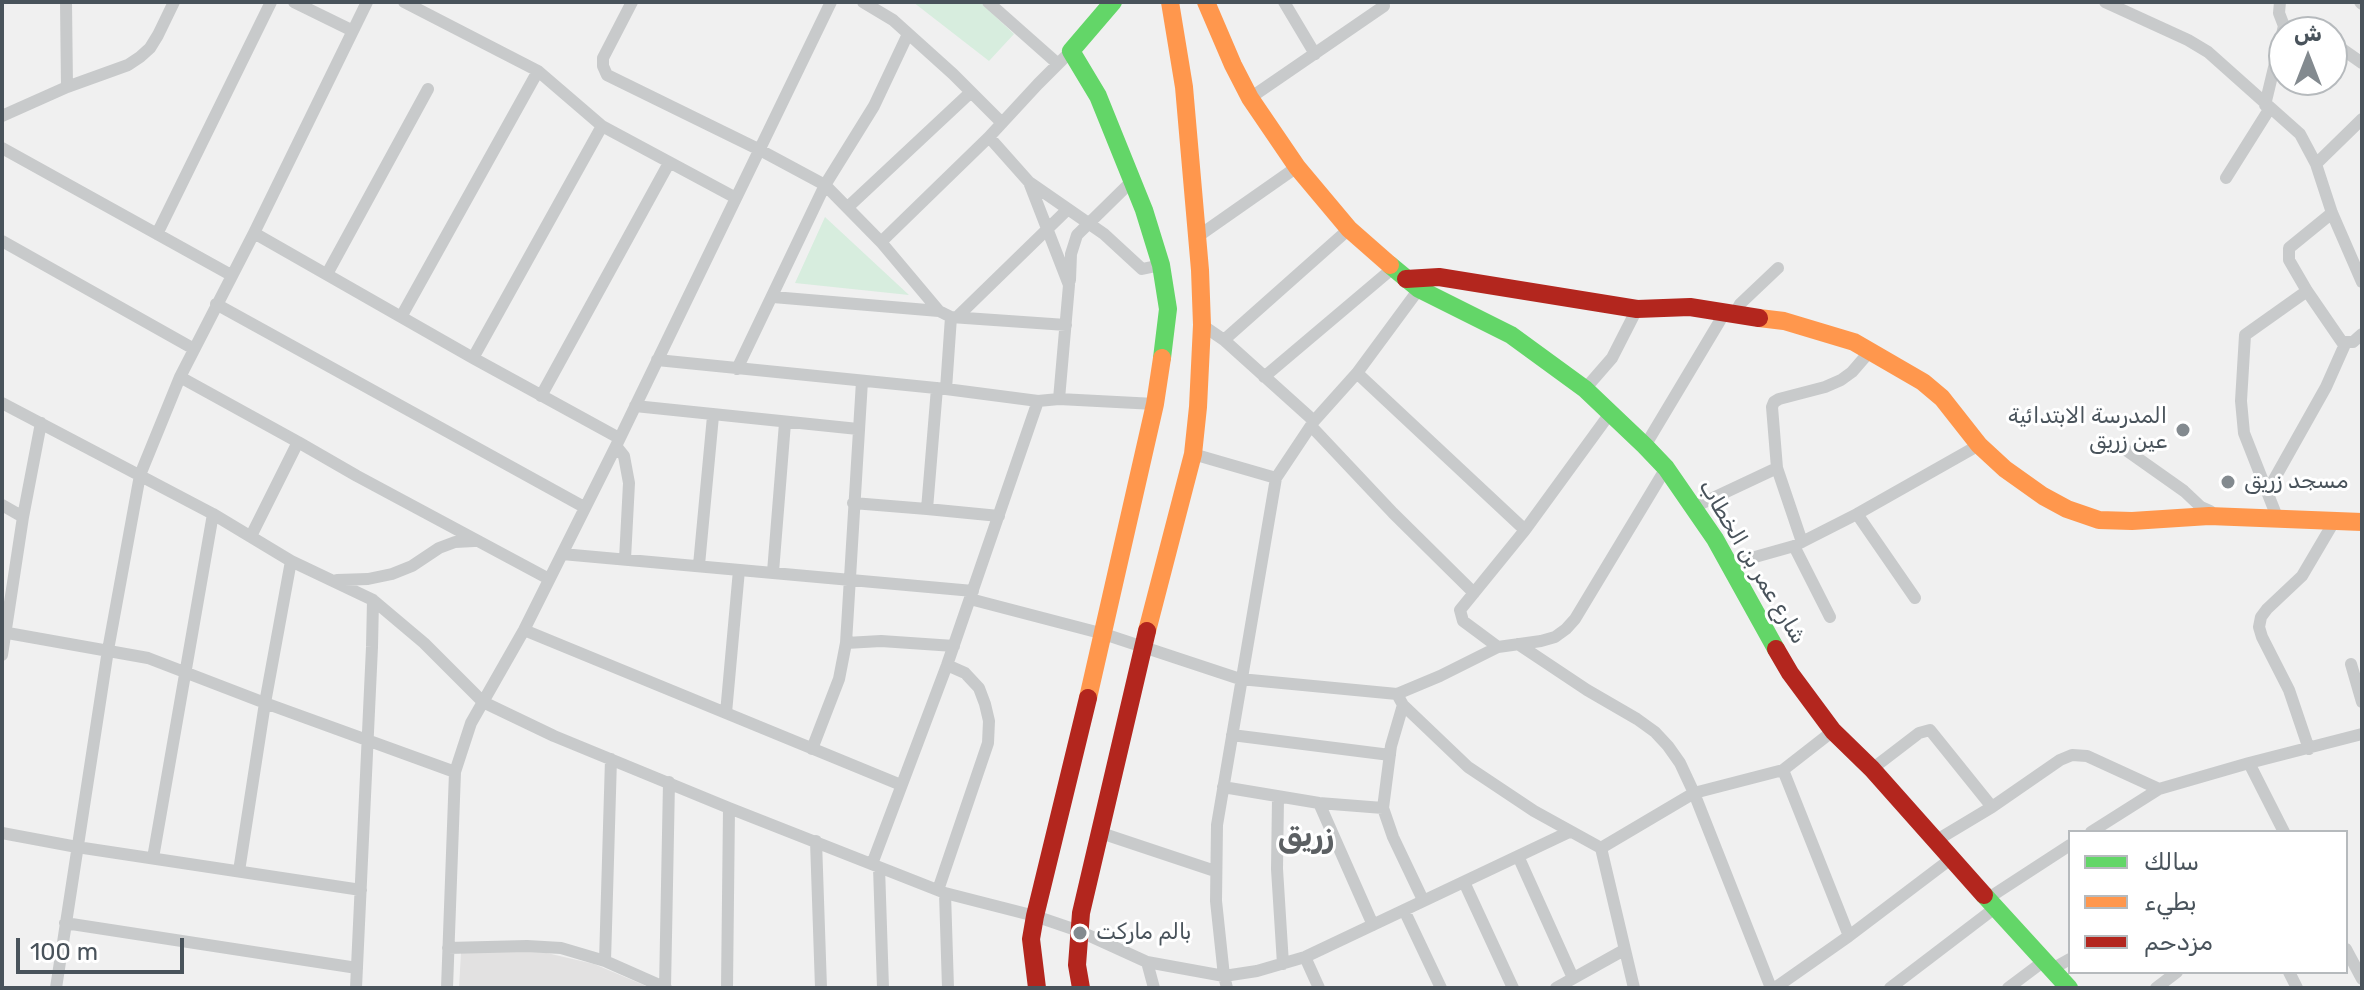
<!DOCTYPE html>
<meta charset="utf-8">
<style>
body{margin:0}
#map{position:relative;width:2364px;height:990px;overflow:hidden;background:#f0f0f0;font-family:Rubik,Cairo,sans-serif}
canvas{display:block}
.frame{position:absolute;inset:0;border:4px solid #49535b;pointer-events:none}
.legend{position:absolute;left:2068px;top:830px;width:280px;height:144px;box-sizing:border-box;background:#fff;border:2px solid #b6babd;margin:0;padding:10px 14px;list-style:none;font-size:24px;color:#49535b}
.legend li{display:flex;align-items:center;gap:16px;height:40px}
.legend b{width:40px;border:2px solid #b6babd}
.north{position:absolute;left:2268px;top:16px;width:80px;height:80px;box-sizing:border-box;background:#fff;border:2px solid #b6babd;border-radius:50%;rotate:0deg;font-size:22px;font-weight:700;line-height:32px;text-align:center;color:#49535b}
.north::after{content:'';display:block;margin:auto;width:28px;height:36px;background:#838a8f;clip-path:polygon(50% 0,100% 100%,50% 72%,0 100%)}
.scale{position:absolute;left:16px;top:938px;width:168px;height:36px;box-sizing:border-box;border:4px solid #49535b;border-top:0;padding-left:10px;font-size:24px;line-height:28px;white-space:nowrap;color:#49535b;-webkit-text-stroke:6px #fff;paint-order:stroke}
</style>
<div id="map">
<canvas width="2364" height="990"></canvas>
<div class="frame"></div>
<ul class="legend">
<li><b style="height:10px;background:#63d668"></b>سالك</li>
<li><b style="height:10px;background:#ff974d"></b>بطيء</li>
<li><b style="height:10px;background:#b3261e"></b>مزدحم</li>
</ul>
<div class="north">ش</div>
<div class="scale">100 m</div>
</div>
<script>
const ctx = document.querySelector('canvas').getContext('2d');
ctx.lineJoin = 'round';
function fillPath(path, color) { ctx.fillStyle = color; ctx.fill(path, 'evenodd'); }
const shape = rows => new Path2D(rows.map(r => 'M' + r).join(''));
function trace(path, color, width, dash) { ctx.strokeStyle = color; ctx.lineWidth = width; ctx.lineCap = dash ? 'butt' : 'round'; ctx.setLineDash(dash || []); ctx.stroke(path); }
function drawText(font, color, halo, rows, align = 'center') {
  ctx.font = font + ' Rubik,Cairo,sans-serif'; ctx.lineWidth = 6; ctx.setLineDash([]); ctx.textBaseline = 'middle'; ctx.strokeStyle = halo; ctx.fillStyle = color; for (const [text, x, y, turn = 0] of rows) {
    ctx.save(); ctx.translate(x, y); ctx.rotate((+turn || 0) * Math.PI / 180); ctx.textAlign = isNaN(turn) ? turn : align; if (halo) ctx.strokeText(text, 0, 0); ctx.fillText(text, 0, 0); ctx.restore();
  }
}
const education = shape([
 [534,950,594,964,651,988,459,988,461,953]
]);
const green = shape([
 [913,2,980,2,1014,34,989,61],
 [825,217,909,295,795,283]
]);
const street = shape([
 [66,2,67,87],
 [294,2,351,30],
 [404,2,538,71,602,126,736,198],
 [632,2,603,58,603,66,607,75,758,149,825,185,881,242,939,311,951,317,1066,325],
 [863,2,893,20,953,74,1002,123],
 [988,2,1058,64],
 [1284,2,1315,54],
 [2105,2,2188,40,2208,52,2300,134,2316,164,2332,213,2362,282],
 [2360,2,2362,4],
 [2284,26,2301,28,2311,32],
 [2332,42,2362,63],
 [1250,98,1384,6],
 [2265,105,2284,26,2279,13,2280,2],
 [2,116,67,87,128,65,140,57,150,48,158,35,174,2],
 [989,137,1029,182,1069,285,1059,399],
 [2,148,231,275],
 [2316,164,2362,119],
 [2226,178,2270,108],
 [1029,182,1104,234,1142,269,1161,265],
 [848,207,971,92],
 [2332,213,2289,248,2289,260,2307,291,2342,342,2353,342,2362,334],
 [254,233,473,358,619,438],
 [157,234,271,2],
 [1197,237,1297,167],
 [2,241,194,349],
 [881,242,989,137,1038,84,1071,51],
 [327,274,428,89],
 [1070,280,1071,254,1077,235,1133,180],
 [773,297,939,311],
 [216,304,584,507],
 [1734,315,1740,304,1778,268],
 [401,317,538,71],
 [957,317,1068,209],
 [1202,325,1224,340,1314,421],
 [1224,340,1349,229],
 [473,358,602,126],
 [657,360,946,389,1038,401,1059,399,1155,404],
 [737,369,825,185,874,106,908,34],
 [1357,373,1525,530],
 [180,377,298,442,251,536],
 [1264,377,1393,268],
 [946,389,951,317],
 [1585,389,1612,358,1637,309],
 [541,396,669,163],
 [2,403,213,514,291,561,373,600,424,643,483,702,554,736,729,808,945,893,1035,916,1079,931,1147,962,1224,976,1257,971,1305,957,1569,832],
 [635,406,858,429],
 [1311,426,1393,513,1474,593],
 [298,442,357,476,549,579],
 [616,446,624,456,629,483,625,559],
 [1645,446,1724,314],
 [2126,450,2184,491,2201,507,2210,511,2209,516],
 [1193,454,1276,478],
 [2267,492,2326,387,2346,342],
 [853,503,927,509,937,388],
 [2,505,23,517],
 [1694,507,1777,468],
 [927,509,999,516],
 [1857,514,1915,598],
 [2277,517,2244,433,2241,401,2245,335,2307,291],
 [1802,542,1777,468,1772,407,1774,402,1779,399,1825,387,1841,380,1852,372,1871,350],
 [1794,546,1830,617],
 [562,554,973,591],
 [1730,564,1794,546,1857,514,1979,445],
 [699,565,713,416],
 [773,572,785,423],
 [337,580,368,579,392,574,412,566,439,548,455,542,474,541],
 [970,599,1104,634,1240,679,1397,694,1440,676,1498,647,1541,641,1555,637,1566,629,1575,619,1666,468],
 [524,630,901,785],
 [2,632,148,658,265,703,455,772],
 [846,643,881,641,954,646],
 [1518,644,1587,690,1637,719,1655,732,1668,746,1680,763,1694,793,1771,988],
 [1498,647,1463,621,1460,610,1525,530,1611,412],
 [2,655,23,517,41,423],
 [2351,664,2362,702],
 [1397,694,1403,705,1468,767,1534,811,1601,848],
 [1403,705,1391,746,1383,808,1393,837,1423,900],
 [726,713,739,570],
 [1232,735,1390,755],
 [812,749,839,679,846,643,862,381],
 [2309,749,2289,690,2262,637,2259,627,2261,617,2267,609,2302,576,2335,520],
 [2249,763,2284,832],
 [1872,769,1919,733,1930,730,1992,807],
 [1783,770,1849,936],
 [1223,787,1319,803,1383,808],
 [1278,798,1277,869,1283,964],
 [1319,803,1373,925],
 [1098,832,1215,871],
 [2091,832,2159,789],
 [2,833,77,847,361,890],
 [1937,840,1992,807,2060,760,2072,755,2087,756,2159,789,2249,763,2362,734],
 [816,841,821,988],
 [1601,848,1694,793,1783,770,1833,731],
 [1601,848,1634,988],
 [1518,856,1573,978],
 [153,858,213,514],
 [872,864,947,665,1038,401],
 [879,867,883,988],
 [239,871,265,703,291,561],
 [1464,882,1513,988],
 [938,890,988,743,989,721,985,704,979,688,965,673,947,665],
 [945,893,948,988],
 [1987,899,2070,845],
 [1404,910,1441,988],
 [65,923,357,968],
 [448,948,527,946,561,948,605,961,666,988],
 [2346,949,2362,979],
 [1305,957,1319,988],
 [605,961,611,759],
 [1147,962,1154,988],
 [2052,969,2070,959],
 [2289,972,2297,988],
 [56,988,108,650,140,475,180,377,254,233,367,2],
 [356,988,372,647,373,600],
 [447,988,455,772,471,723,524,630,616,446,831,2],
 [665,988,669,782],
 [727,988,729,808],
 [1227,988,1224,976,1216,901,1217,825,1276,478,1314,421,1357,373,1419,289],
 [1556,988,1624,950],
 [1775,988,1849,936,1952,858],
 [1890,988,1995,908],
 [2008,988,2044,961],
 [2156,988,2177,972]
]);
const fast = shape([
 [1113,2,1071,51,1098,96,1144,210,1161,265,1168,309,1162,358],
 [1390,265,1419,289,1511,335,1585,389,1645,446,1666,468,1715,539,1776,649],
 [1984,895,2069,988]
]);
const slow = shape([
 [1206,2,1233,65,1250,98,1297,167,1349,229,1390,265],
 [1759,318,1784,321,1854,342,1923,382,1942,398,1979,445,2005,469,2043,496,2067,509,2099,520,2132,521,2209,516,2362,522],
 [1147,631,1193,454,1198,407,1202,325,1200,270,1184,87,1170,2],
 [1088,698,1155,404,1162,358]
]);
const jam = shape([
 [1406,279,1439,277,1637,309,1690,307,1759,318],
 [1776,649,1790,673,1833,731,1872,769,1984,895],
 [1037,988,1031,939,1035,916,1088,698],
 [1081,988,1077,965,1081,913,1147,631]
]);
const markers = [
 [2183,430,8,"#838a8f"],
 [2228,482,8,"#838a8f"],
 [1080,933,8,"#838a8f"]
];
const poiNames = [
 ["المدرسة الابتدائية",2167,417,"right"],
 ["عين زريق",2167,442,"right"],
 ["مسجد زريق",2244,482],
 ["بالم ماركت",1096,933]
];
const streetNames = [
 ["شارع عمر بن الخطاب",1752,562,59]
];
const districtNames = [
 ["زريق",1306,837]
];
fillPath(education, '#e2e1e1');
fillPath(green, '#d7edde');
trace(street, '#c8cacb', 12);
trace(fast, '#63d668', 18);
trace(slow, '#ff974d', 18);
trace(jam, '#b3261e', 18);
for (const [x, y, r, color] of markers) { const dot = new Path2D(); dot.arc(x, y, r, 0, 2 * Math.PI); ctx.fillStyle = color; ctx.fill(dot); trace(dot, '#fff', 3); }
drawText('22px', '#49535b', '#fff', poiNames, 'left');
drawText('22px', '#49535b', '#fff', streetNames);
drawText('bold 30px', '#5c6063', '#fff', districtNames);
</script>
